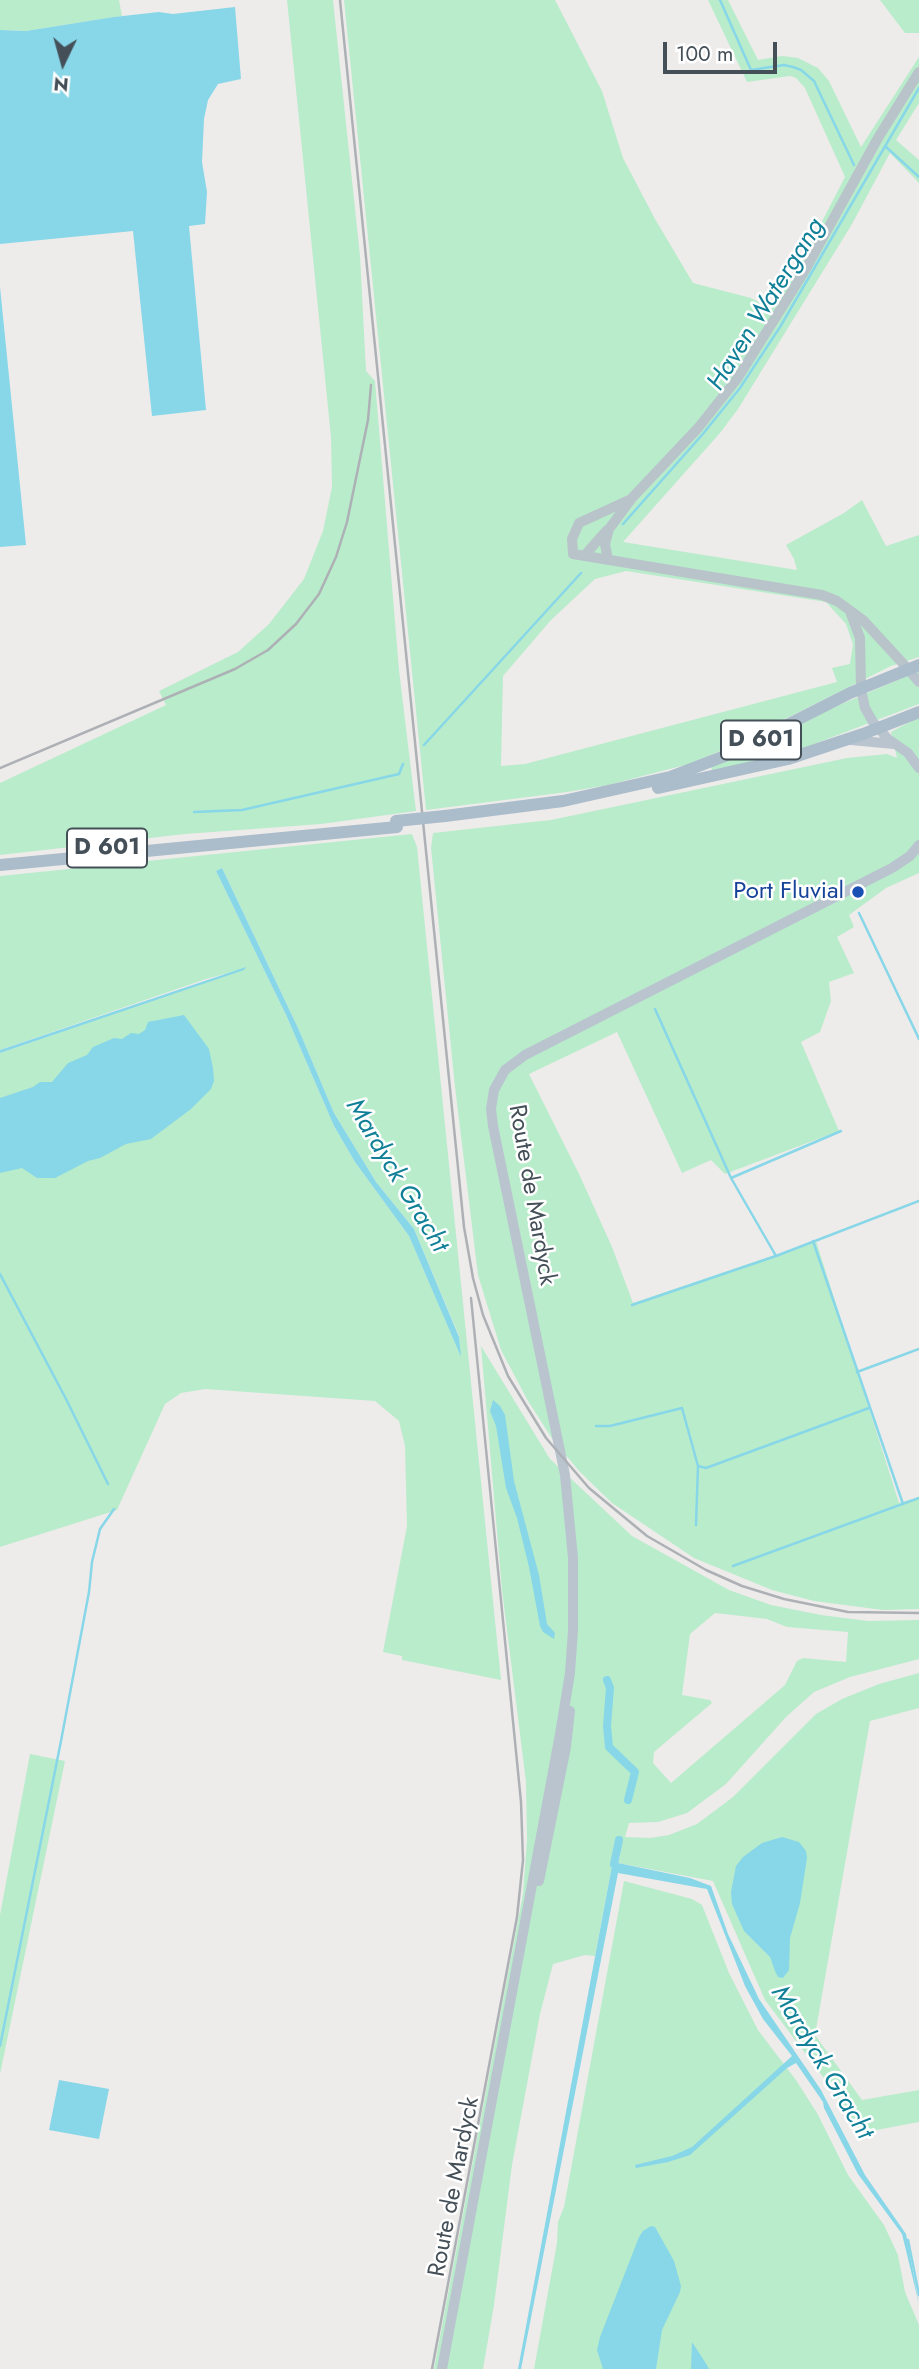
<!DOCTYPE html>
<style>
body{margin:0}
#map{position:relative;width:919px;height:2369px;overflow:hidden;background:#eeebeb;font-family:Jost,sans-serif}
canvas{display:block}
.north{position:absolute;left:28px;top:28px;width:70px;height:70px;-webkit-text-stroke:5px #fff;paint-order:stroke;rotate:185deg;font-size:19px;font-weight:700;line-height:28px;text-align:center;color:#444f58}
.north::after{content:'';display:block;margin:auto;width:24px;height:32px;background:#444f58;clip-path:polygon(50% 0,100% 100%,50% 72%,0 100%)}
.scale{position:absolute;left:663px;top:42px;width:114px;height:32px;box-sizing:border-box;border:4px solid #444f58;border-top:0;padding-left:9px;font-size:21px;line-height:24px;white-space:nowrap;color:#444f58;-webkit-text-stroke:5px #fff;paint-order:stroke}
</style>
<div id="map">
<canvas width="919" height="2369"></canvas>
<div class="north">N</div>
<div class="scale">100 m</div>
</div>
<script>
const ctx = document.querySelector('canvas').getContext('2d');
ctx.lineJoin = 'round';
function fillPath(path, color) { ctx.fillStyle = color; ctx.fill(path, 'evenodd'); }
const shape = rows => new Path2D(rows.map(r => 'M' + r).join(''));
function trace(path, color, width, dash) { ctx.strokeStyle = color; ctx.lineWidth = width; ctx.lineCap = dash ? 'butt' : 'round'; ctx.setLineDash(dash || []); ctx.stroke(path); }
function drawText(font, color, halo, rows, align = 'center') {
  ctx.font = font + ' Jost,sans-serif'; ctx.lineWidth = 5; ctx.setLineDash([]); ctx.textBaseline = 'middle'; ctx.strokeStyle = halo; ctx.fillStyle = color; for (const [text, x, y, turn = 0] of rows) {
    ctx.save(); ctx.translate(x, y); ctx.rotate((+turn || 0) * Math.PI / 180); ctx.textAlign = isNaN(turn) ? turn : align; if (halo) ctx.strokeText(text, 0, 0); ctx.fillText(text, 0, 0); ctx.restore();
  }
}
const green = shape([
 [0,0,119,0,122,16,26,31,0,30],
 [287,0,333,0,360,256,366,371,375,381,399,670,416,811,321,824,185,834,0,855,0,783,166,705,159,691,238,652,269,624,304,579,323,531,332,487,331,437],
 [344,0,555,0,602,91,623,158,655,219,693,283,751,298,771,309,800,264,845,177,805,88,796,78,790,76,747,82,708,0,728,0,758,60,782,56,798,58,818,68,829,81,861,147,919,57,919,103,896,140,919,160,919,183,890,153,852,224,738,409,720,433,623,542,797,570,794,559,786,545,844,513,862,500,886,546,919,535,919,657,891,666,725,749,689,764,608,785,567,792,426,810],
 [626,571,826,602,846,624,853,644,850,664,832,668,837,682,525,764,501,766,503,676,551,620,595,579],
 [880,0,919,0,919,33,905,33],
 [919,671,919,704,775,759,712,770,711,767,750,752,830,709],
 [919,717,919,873,886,888,849,915,854,927,837,937,854,973,829,982,831,1001,820,1032,801,1042,839,1131,725,1174,711,1160,682,1173,617,1032,529,1074,580,1176,612,1247,633,1303,816,1241,899,1503,919,1497,919,1609,883,1610,814,1601,772,1590,694,1558,612,1503,580,1472,553,1440,528,1401,501,1350,478,1275,455,1087,431,848,433,833,551,820,847,758,887,754,897,758,891,732],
 [412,834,417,847,501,1680,402,1660,402,1656,383,1652,407,1526,405,1446,399,1421,375,1401,205,1389,181,1393,165,1404,117,1510,0,1547,0,1053,246,968,206,979,0,1050,0,876],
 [222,868,298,1028,334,1113,376,1182,414,1229,459,1336,460,1354,409,1236,355,1162,334,1126,287,1017,216,871],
 [481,1346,550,1459,632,1536,729,1590,771,1605,821,1615,868,1621,919,1620,919,1659,850,1677,814,1692,786,1717,726,1784,687,1813,658,1822,629,1823,625,1837,650,1838,669,1835,697,1824,733,1797,816,1714,842,1699,879,1684,919,1673,919,1708,870,1721,815,2035,862,2100,919,2090,919,2122,860,2133,833,2090,765,2000,713,1881,618,1863,620,1855,614,1855,595,1956,585,1955,553,1964,540,2014,512,2165,494,2305,483,2369,434,2369,523,1894,527,1840,526,1782,502,1590],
 [715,1613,767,1619,787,1627,848,1632,846,1662,803,1658,797,1661,785,1685,671,1783,653,1763,654,1752,712,1703,710,1700,682,1695,690,1634],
 [30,1754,65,1761,0,2074,0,1915],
 [624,1881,692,1899,702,1905,729,1973,758,2030,796,2080,817,2113,848,2175,884,2225,898,2255,905,2292,919,2325,919,2369,534,2369,557,2243,558,2222,564,2207]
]);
const water = shape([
 [235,7,241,79,218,84,208,100,204,119,202,162,207,192,205,224,189,226,206,410,152,416,133,231,0,244,0,30,26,31,114,17,159,12,173,14],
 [0,287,26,545,0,547],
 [222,868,298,1028,334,1113,376,1182,414,1229,459,1337,461,1357,409,1236,355,1162,334,1126,287,1017,216,871],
 [246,967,244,970,0,1053,0,1050],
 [184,1015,209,1049,213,1068,214,1081,211,1089,191,1109,151,1139,126,1144,100,1158,88,1161,55,1178,37,1178,22,1168,0,1173,0,1098,33,1087,40,1082,52,1082,68,1063,87,1055,93,1047,114,1038,122,1039,131,1033,139,1034,145,1030,148,1022],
 [493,1400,500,1406,505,1415,514,1481,539,1575,547,1624,555,1633,554,1639,543,1632,540,1626,529,1567,517,1518,506,1488,496,1426,490,1411],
 [782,1837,799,1842,806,1851,807,1858,800,1903,790,1938,789,1970,783,1978,778,1977,775,1971,770,1957,744,1931,732,1904,731,1892,736,1866,743,1857,762,1843],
 [614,1855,619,1855,618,1863,690,1878,711,1886,728,1934,759,1999,821,2090,865,2175,906,2234,919,2304,902,2234,858,2174,824,2108,823,2102,796,2063,787,2068,690,2155,668,2162,636,2168,635,2165,672,2156,692,2147,792,2056,763,2019,745,1986,707,1889,618,1873,521,2369,518,2369],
 [59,2080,109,2089,99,2139,49,2130],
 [651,2226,655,2227,674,2261,681,2286,680,2292,662,2330,656,2369,603,2369,597,2350,600,2337,639,2237,643,2231],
 [692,2342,705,2362,709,2369,691,2369]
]);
const stream = shape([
 [720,0,751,70,784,65,793,67,801,70,814,81,854,165],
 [885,146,919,177],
 [623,524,702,435,740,388,780,327,919,88],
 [424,745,581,573],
 [194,812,242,810,399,774,403,764],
 [859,913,919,1039],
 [655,1009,731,1178,776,1256],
 [731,1178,841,1131],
 [813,1241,903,1504],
 [0,1274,66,1399,108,1484],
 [632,1305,776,1256,919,1201],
 [857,1372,919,1349],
 [596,1426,610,1426,682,1408,698,1466,696,1525],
 [698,1466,706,1468,869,1408],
 [733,1566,919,1498],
 [0,2046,61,1741,89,1592,92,1562,100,1529,114,1509],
 [908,2240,919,2295]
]);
const canal = shape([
 [607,1680,610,1688,607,1726,609,1747,635,1772,628,1800],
 [614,1864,619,1840]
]);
const tertiary = shape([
 [629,500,579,523,572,539,573,554,822,595,837,601,863,620,908,669],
 [584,556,607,530],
 [608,560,605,544,609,529,632,498,698,428,737,379,804,272,878,138,919,72],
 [851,614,860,638,861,689]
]);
const secondary = shape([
 [908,669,919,682],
 [861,689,865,708,873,722,888,739,908,753,919,768],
 [851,740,894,744],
 [539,1881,566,1747,570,1711],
 [442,2369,560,1734,570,1673,573,1630,573,1558,565,1475,493,1126,491,1109,494,1090,505,1070,525,1055,892,868,910,856,919,845]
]);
const primary = shape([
 [658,788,788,759,863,734,919,712],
 [445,816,563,801,670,777,730,754,850,693,919,665],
 [0,865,397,827]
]);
const rail = shape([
 [340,0,464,1227,473,1278,483,1315,508,1376,546,1438,589,1488,647,1536,706,1570,742,1586,784,1599,848,1612,919,1613],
 [0,768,235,669,268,650,296,624,319,594,336,557,347,522,368,420,371,385],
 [432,2369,517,1917,523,1860,521,1802,471,1298]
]);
const primaryBridge = shape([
 [396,821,445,816]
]);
const markers = [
 [858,892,7,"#1a4fb4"]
];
const shields = [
 [761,740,80],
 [107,848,80]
];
const shieldNames = [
 ["D 601",761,740],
 ["D 601",107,848]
];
const transitNames = [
 ["Port Fluvial",844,892]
];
const streetNames = [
 ["Route de Mardyck",531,1195,80],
 ["Route de Mardyck",455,2187,-79]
];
const waterNames = [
 ["Haven Watergang",767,305,-58],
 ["Mardyck Gracht",396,1176,59],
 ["Mardyck Gracht",821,2063,59]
];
fillPath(green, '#b9eccb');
fillPath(water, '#87d7e8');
trace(stream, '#87d7e8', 2.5);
trace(canal, '#87d7e8', 8);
trace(tertiary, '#b9c3ca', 10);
trace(secondary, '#b9c4cf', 10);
trace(primary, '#abbcca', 12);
trace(rail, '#adb1b5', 2.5);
trace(primaryBridge, '#abbcca', 12);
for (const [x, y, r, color] of markers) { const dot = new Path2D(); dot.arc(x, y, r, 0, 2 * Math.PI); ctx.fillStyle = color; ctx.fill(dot); trace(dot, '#fff', 2.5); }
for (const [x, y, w] of shields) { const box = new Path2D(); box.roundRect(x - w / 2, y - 19.5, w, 39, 5); ctx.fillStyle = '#fff'; ctx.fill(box); trace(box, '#444f58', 2); }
drawText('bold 23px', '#444f58', null, shieldNames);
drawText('24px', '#164399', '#fff', transitNames, 'right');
drawText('24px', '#444f58', '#fff', streetNames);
drawText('italic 26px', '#108098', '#fff', waterNames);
</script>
